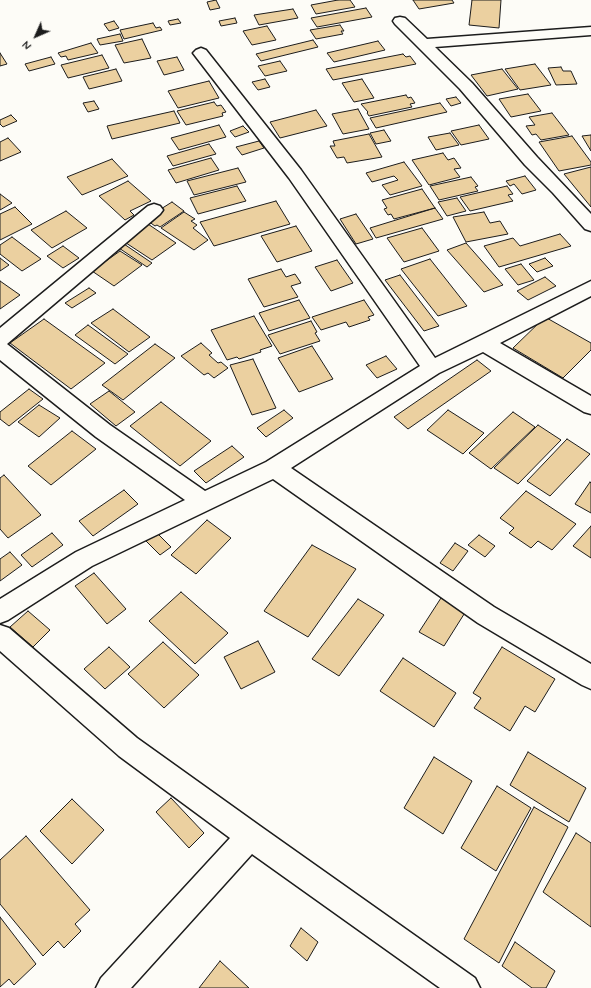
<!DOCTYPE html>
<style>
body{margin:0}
#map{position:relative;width:591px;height:988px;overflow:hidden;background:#fdfcf7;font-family:Mynerve,sans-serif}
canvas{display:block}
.north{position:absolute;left:16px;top:16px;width:40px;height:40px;-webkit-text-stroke:3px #fdfcf7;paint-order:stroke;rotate:225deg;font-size:11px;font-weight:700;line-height:16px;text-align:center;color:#1c1c1c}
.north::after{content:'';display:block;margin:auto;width:14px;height:18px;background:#1c1c1c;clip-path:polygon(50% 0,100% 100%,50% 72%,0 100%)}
</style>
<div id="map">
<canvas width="591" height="988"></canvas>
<div class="north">N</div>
</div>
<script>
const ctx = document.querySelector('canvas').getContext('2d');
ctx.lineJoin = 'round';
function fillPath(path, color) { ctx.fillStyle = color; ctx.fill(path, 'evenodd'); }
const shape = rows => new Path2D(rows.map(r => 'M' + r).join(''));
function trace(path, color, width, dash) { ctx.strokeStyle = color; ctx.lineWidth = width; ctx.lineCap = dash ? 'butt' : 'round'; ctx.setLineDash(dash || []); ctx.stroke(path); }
const building = shape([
 [216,0,220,8,210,10,207,2,216,0],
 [338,0,350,0,355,7,316,14,311,5,338,0],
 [413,0,452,0,454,3,419,9,413,0],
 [472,0,501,0,499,28,469,25,472,0],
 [366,8,372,17,317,27,311,18,366,8],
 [293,9,298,18,259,25,254,15,293,9],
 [235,18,237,23,221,26,219,21,235,18],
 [178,19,181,23,170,25,168,21,178,19],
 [114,21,119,28,109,31,104,24,114,21],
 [153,23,156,28,160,27,162,30,124,39,120,30,153,23],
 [340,25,344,31,341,31,343,34,316,39,310,30,340,25],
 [267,26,276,40,252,45,243,31,267,26],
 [120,34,123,41,100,45,97,39,120,34],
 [142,39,151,58,124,63,115,45,142,39],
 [313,40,318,47,261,61,256,54,313,40],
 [378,41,385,50,334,62,327,53,378,41],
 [91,43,98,53,68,60,66,56,61,57,58,53,91,43],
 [0,53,7,64,0,66,0,53],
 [403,54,406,57,410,56,416,64,333,80,326,69,403,54],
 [102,55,109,68,68,78,61,65,102,55],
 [51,57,55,64,29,71,25,64,51,57],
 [177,57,184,70,164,75,157,61,177,57],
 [280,61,287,71,265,76,258,66,280,61],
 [535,64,551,85,520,90,505,69,535,64],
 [561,67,563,71,571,71,577,84,556,85,548,68,561,67],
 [116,69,122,81,89,89,83,77,116,69],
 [502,69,518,89,487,96,471,75,502,69],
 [265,79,270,87,258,90,252,82,265,79],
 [362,79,374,98,354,102,342,83,362,79],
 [209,81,219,98,178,108,168,91,209,81],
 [528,94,541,111,511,117,499,99,528,94],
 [406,95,408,98,411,97,415,103,410,104,412,107,369,116,367,113,368,112,361,104,406,95],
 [456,97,461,103,451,106,446,99,456,97],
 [94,101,99,109,88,112,83,103,94,101],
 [214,102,217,106,221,105,226,112,222,113,223,116,186,125,177,111,214,102],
 [440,103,447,112,376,128,370,118,440,103],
 [358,109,369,129,343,134,332,114,358,109],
 [316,110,327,126,280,138,270,122,316,110],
 [174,111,180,123,112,139,107,126,174,111],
 [552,113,569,135,541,140,536,134,532,135,526,126,535,125,529,117,552,113],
 [11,115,17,121,3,127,0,124,0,120,11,115],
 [219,125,226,137,179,150,171,138,219,125],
 [479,125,489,139,461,145,451,131,479,125],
 [243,126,249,132,235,137,230,131,243,126],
 [384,130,391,141,376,144,370,133,384,130],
 [450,133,459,145,436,150,428,137,450,133],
 [369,134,382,157,347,163,344,157,337,158,330,146,335,146,333,141,369,134],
 [591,135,591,151,582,136,591,135],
 [572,136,591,162,591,165,559,171,539,142,572,136],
 [8,138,21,152,0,161,0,142,8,138],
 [259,141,264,148,242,155,236,147,259,141],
 [209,144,216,154,173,166,167,156,209,144],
 [443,153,448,160,454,158,461,168,454,169,460,177,429,185,412,160,443,153],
 [211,158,219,170,176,183,168,170,211,158],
 [112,159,128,176,82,195,67,177,112,159],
 [404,162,422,186,390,195,382,185,398,180,394,176,372,182,366,173,404,162],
 [591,167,591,207,564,174,591,167],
 [238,168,246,182,194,195,187,181,238,168],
 [525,176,536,190,522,194,514,184,510,186,506,181,525,176],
 [471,177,478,186,475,187,478,191,439,200,430,186,471,177],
 [128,181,151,201,130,211,134,215,125,220,99,196,128,181],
 [237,186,246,201,198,214,190,198,237,186],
 [507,186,513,194,508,195,513,201,470,211,460,197,507,186],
 [422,189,435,208,394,219,391,214,388,215,384,209,387,208,382,200,422,189],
 [0,194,12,203,0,210,0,194],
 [457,198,466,211,447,216,438,202,457,198],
 [276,201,290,224,214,246,200,222,276,201],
 [172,202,184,211,160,227,157,225,155,226,145,219,172,202],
 [15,207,32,224,0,240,0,214,15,207],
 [435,208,443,219,376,238,370,228,435,208],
 [66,211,87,228,52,248,31,230,66,211],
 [184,212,195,219,191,221,197,225,193,228,208,240,194,250,161,228,184,212],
 [484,212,490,223,500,221,508,234,466,242,453,217,484,212],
 [356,214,373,239,356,244,340,219,356,214],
 [145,222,176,243,152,260,120,239,145,222],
 [296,226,312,251,277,262,261,236,296,226],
 [422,228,439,251,404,262,387,238,422,228],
 [560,234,571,246,499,267,484,246,513,238,520,246,560,234],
 [12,237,41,259,22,271,0,254,0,245,12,237],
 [121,242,152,263,147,267,116,246,121,242],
 [466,243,503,285,484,292,447,250,466,243],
 [63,246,79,258,63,268,47,256,63,246],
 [120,251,142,265,114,286,92,271,120,251],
 [0,258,9,265,0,271,0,258],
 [545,258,553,266,537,272,529,264,545,258],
 [430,259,467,306,438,316,401,269,430,259],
 [337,260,353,283,331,291,315,267,337,260],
 [521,264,534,280,518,285,505,269,521,264],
 [281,269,286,277,295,274,301,283,291,286,298,297,264,307,248,279,281,269],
 [400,275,439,326,424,331,385,280,400,275],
 [545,277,556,286,528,300,517,291,545,277],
 [0,281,20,295,0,309,0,281],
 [89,288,96,293,72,308,65,303,89,288],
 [299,300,310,318,269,331,259,313,299,300],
 [364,300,374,315,368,317,370,320,349,327,346,322,321,330,312,317,364,300],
 [113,309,150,337,129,352,91,323,113,309],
 [254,316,272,346,260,350,261,352,239,359,237,357,227,360,211,330,254,316],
 [545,317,591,343,591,350,563,378,513,348,545,317],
 [44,319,105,363,71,389,10,343,44,319],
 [311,321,317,332,315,333,320,341,280,354,268,335,311,321],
 [88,325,128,354,115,364,75,335,88,325],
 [201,343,212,353,209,355,218,363,221,362,228,368,214,378,208,373,204,375,181,356,201,343],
 [155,344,175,358,123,400,102,385,155,344],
 [312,346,333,379,299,392,278,358,312,346],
 [386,356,397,369,377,378,366,365,386,356],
 [253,359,276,408,252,415,230,365,253,359],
 [477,360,491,371,408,429,394,417,477,360],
 [29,389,43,399,9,426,0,419,0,412,29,389],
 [109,391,135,412,116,426,90,404,109,391],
 [161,402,211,441,180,466,130,426,161,402],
 [39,405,60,418,39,437,18,422,39,405],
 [284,410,293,418,266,437,257,428,284,410],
 [448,410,484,433,463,454,427,430,448,410],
 [513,412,535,427,491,469,469,453,513,412],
 [538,425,561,440,518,484,494,468,538,425],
 [72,431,96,449,51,485,28,466,72,431],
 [567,439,590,454,550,496,527,481,567,439],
 [232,446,244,457,206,483,194,471,232,446],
 [4,475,41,515,8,538,0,529,0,478,4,475],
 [590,482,591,483,591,513,575,504,590,482],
 [124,490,138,504,93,536,79,521,124,490],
 [526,491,576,524,552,550,538,541,531,548,509,533,514,528,500,518,526,491],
 [207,520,231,538,196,574,171,555,207,520],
 [591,526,591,558,573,546,591,526],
 [52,533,63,545,32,567,21,555,52,533],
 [157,533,171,547,160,555,146,541,157,533],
 [479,535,495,546,485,557,468,545,479,535],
 [455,543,468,551,453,571,440,563,455,543],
 [312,545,356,569,308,637,264,611,312,545],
 [10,552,22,565,0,581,0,559,10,552],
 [94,573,126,609,107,624,75,586,94,573],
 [181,592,228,633,195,664,149,621,181,592],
 [441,598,466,611,444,646,419,632,441,598],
 [358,599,384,615,339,676,312,659,358,599],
 [28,611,50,630,33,647,10,627,28,611],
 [258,641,275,672,241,689,224,657,258,641],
 [163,642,199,675,164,708,128,674,163,642],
 [109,647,130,667,105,689,84,669,109,647],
 [502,647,555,679,535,712,525,706,510,731,474,708,481,698,473,693,502,647],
 [403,658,456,693,434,727,380,691,403,658],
 [528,752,586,788,569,822,510,785,528,752],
 [434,757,472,781,443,834,404,808,434,757],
 [497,786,531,808,496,871,461,848,497,786],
 [171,798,204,833,189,848,156,812,171,798],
 [72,799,104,830,72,864,40,831,72,799],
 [534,807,568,827,499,963,464,939,534,807],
 [576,833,591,843,591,927,543,892,576,833],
 [26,836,90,910,75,924,81,931,64,948,58,941,43,956,0,904,0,860,26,836],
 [0,917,36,964,14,985,9,979,0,987,0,917],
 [301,928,318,942,307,961,290,946,301,928],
 [515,942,555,971,546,988,532,988,502,966,515,942],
 [220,961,249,988,199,988,220,961]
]);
const minor = shape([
 [400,17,405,18,427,39,591,27,591,35,435,47,472,83,537,157,591,214,591,231,585,229,553,193,525,165,460,89,395,24,393,21,395,18,400,17],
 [201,48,206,50,301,170,435,358,591,281,591,296,500,343,591,396,591,414,584,412,483,352,439,373,291,468,494,607,591,664,591,689,582,685,478,623,273,479,92,566,8,620,0,623,0,599,76,552,185,500,96,437,0,360,0,328,148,206,154,204,160,206,163,210,160,214,7,344,110,425,205,491,266,462,420,366,289,178,193,53,196,50,201,48],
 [0,625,9,628,137,738,260,826,475,978,480,988,440,988,252,854,131,988,96,988,101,978,230,838,119,756,0,651,0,625]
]);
fillPath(building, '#ebd0a0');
trace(building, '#1c1c1c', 1);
trace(minor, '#1c1c1c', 3);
fillPath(minor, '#fdfcf7');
</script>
